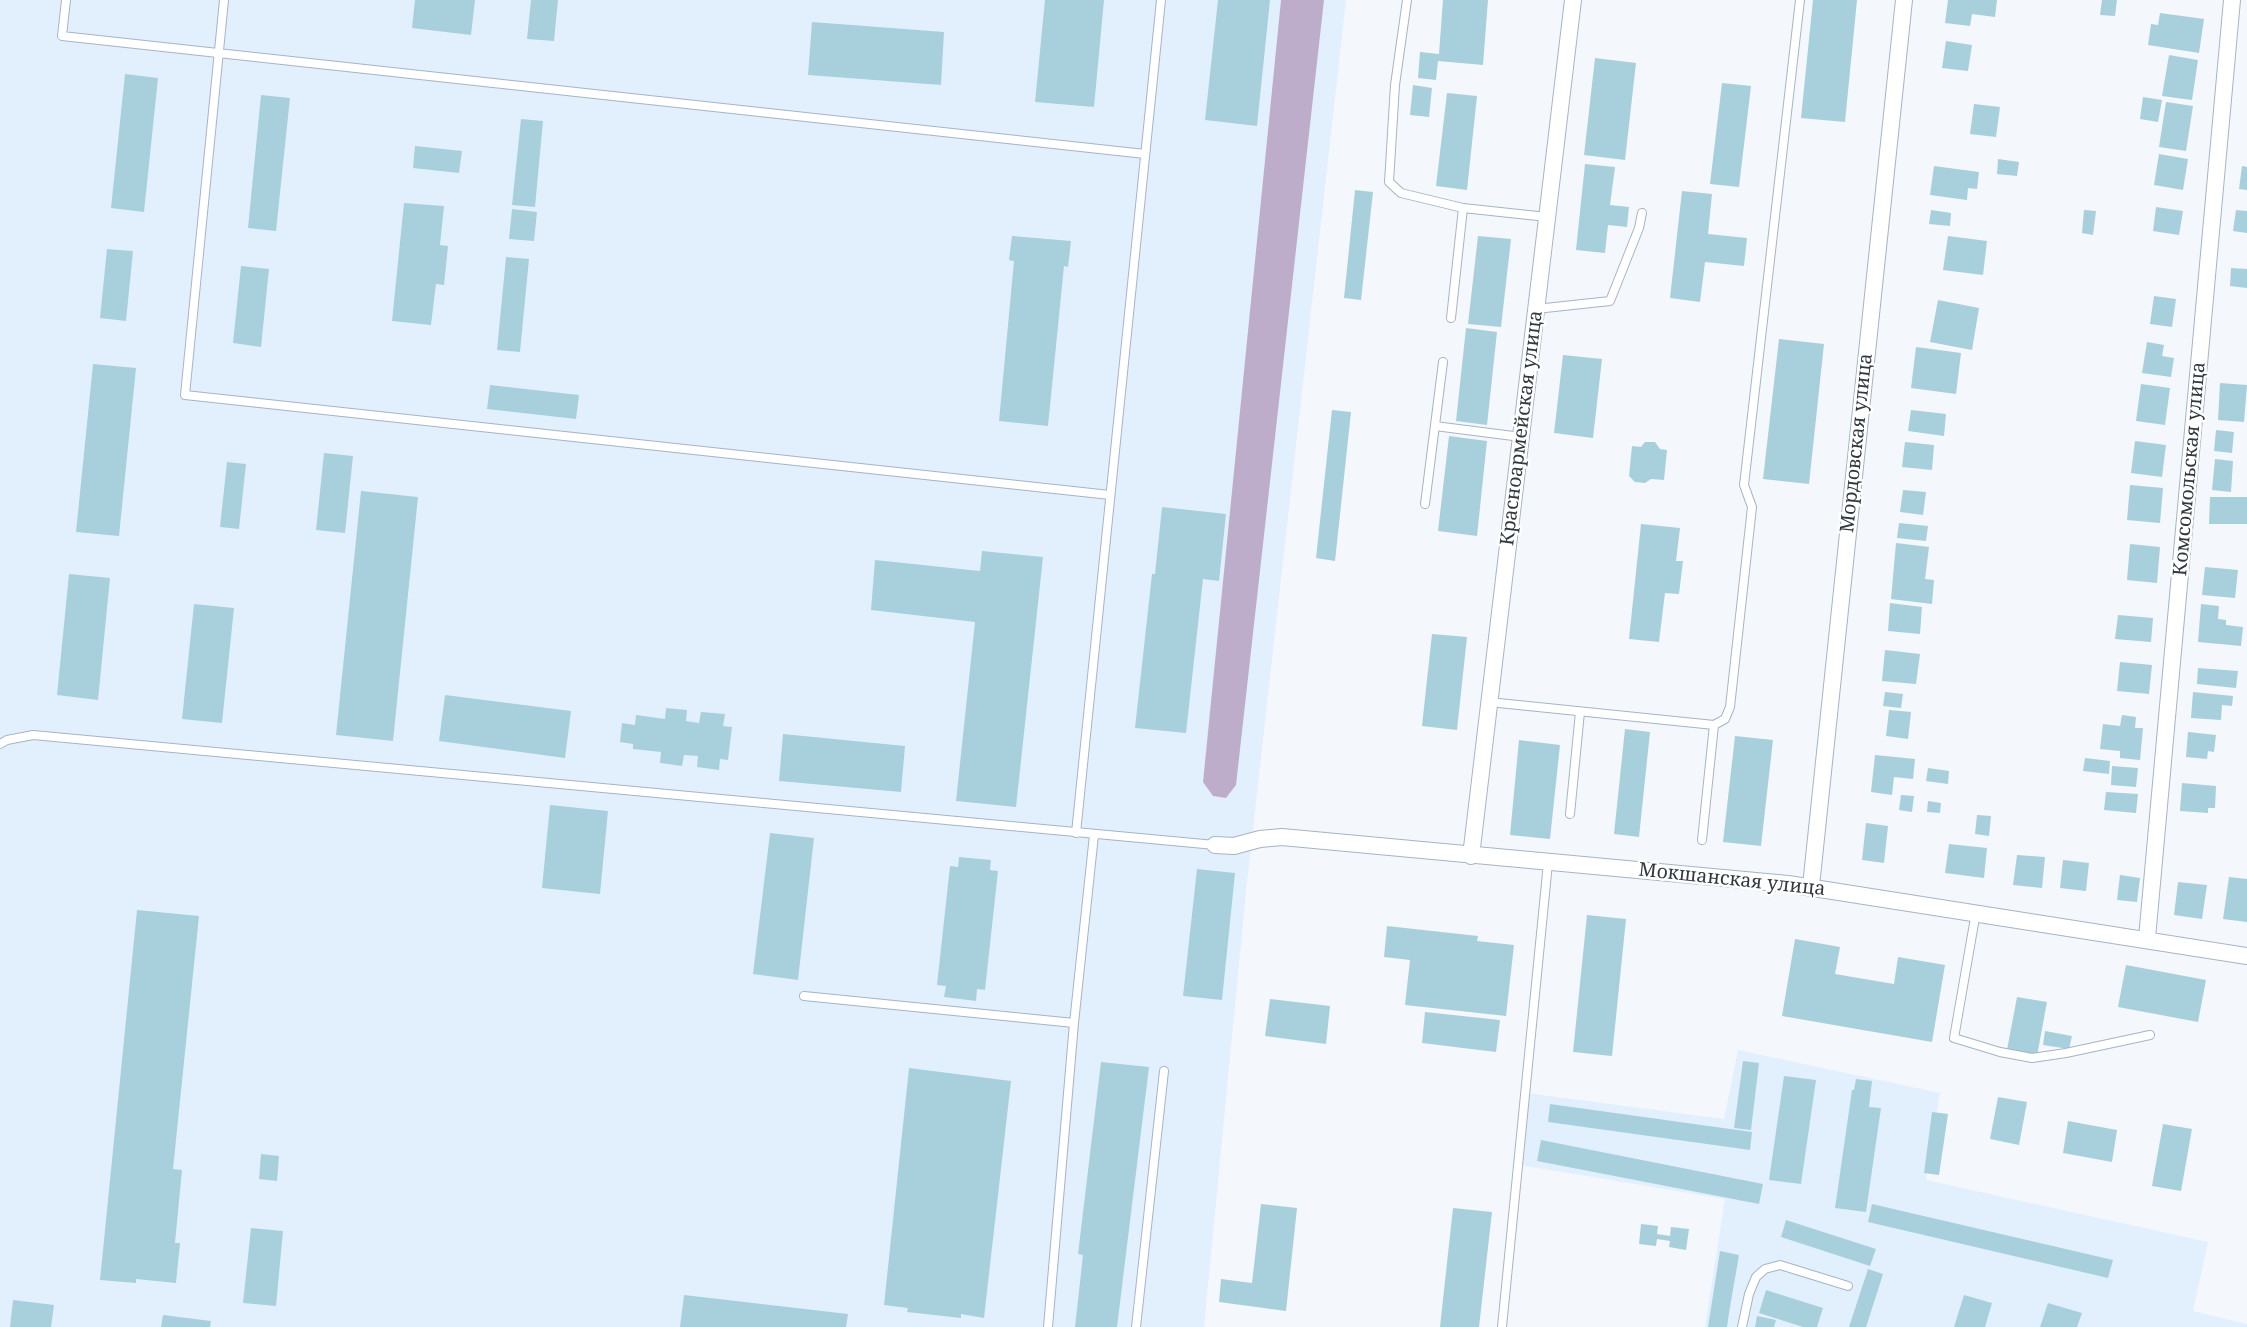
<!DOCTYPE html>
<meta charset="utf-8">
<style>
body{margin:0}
canvas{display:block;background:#f4f7fb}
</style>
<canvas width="2247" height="1327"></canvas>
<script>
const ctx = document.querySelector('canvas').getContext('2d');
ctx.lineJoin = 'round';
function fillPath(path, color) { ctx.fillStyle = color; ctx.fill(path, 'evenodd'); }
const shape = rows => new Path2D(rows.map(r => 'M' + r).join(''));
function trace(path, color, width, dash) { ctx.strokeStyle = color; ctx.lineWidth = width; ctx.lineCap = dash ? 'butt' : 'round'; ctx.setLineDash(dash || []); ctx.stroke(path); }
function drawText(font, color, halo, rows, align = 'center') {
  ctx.font = font + ' "Noto Serif",serif'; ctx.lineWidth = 5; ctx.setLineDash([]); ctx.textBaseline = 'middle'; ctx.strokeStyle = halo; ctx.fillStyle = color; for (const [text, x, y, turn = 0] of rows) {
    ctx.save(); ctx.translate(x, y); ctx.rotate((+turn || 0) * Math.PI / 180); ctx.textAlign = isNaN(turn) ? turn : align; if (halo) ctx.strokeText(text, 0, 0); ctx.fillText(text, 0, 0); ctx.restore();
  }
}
const built = shape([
 [0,0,1346,0,1246,891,1204,1327,0,1327],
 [1738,1050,1940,1093,1926,1180,2208,1242,2193,1311,2247,1324,2247,1327,1705,1327,1725,1199,1520,1165,1526,1093,1724,1119]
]);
const forest = shape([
 [1281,0,1324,0,1236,785,1226,798,1213,796,1203,782]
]);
const building = shape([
 [415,0,475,0,471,35,412,28],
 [531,0,558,0,554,41,527,39],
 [1045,0,1104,0,1094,107,1035,102],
 [1218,0,1270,0,1257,126,1205,120],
 [1443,0,1488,0,1483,65,1438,61,1436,80,1418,78,1420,52,1439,54],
 [1813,0,1857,0,1845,122,1801,118],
 [1948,0,1997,0,1995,17,1972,14,1970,26,1945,23],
 [2102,0,2117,0,2115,16,2100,15],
 [2160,13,2204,19,2199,53,2148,45,2151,24,2158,25],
 [812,22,944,32,941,85,808,75],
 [1946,41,1972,45,1968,71,1942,68],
 [2169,55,2198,60,2192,100,2162,96],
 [1595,58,1636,63,1625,160,1584,155],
 [125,74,158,78,144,212,111,208],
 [1722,83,1751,86,1739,187,1710,184],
 [1413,85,1432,88,1429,117,1410,115],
 [1447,93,1477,96,1467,190,1436,186],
 [261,95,290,98,276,231,248,228],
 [2143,97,2162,100,2158,122,2140,119],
 [2166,102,2193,106,2186,151,2159,147],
 [1974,104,2000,107,1996,137,1970,134],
 [521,119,543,121,535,207,512,205],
 [415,146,462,151,459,173,413,168],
 [2159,154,2188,159,2183,190,2154,185],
 [1998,159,2019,162,2017,176,1997,174],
 [1585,164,1615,167,1610,205,1629,207,1627,227,1608,225,1605,253,1576,250],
 [1934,166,1979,172,1977,189,1968,188,1967,200,1930,195],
 [2242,166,2247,167,2247,190,2239,189],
 [1355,190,1373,192,1361,300,1344,298],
 [1682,191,1712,194,1708,234,1747,238,1744,266,1705,262,1700,302,1670,298],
 [404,203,444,206,440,245,448,246,444,285,436,284,431,325,392,321],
 [2156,207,2183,211,2179,235,2153,231],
 [512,209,537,212,534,241,509,239],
 [1931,210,1951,213,1950,226,1929,224],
 [2084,210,2096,211,2093,235,2082,233],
 [2236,210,2247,211,2247,233,2233,231],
 [1012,236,1071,241,1068,267,1064,266,1048,426,999,421,1014,261,1009,260],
 [1478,236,1511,239,1501,327,1468,324],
 [1948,236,1987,241,1983,275,1943,270],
 [107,249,133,251,126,321,100,318],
 [506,257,529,259,520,352,497,350],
 [241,266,269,269,261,347,233,343],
 [2231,268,2247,269,2247,288,2230,286],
 [2154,296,2176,299,2172,327,2150,324],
 [1938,300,1979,308,1972,350,1930,342],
 [1466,328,1497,332,1487,425,1456,421],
 [1779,339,1824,344,1809,484,1763,479],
 [2147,342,2164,345,2162,356,2174,358,2171,377,2142,373],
 [1916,347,1961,353,1956,394,1911,388],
 [1563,355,1602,359,1593,438,1554,433],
 [93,364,136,368,119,536,76,532],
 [2220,383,2247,385,2244,422,2218,420],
 [2141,384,2170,388,2165,425,2136,421],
 [490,385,579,395,576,419,487,409],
 [1332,410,1351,412,1335,561,1316,558],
 [1911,410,1946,414,1944,436,1908,431],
 [2216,430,2234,432,2232,453,2214,451],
 [1449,436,1487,441,1477,536,1438,531],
 [2135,441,2166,445,2162,477,2131,473],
 [1645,442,1655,442,1660,449,1667,450,1664,480,1651,479,1645,483,1635,482,1629,476,1632,446,1641,447],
 [1905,442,1934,445,1932,470,1902,467],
 [324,453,353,456,345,533,316,530],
 [2215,459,2233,461,2231,492,2212,490],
 [227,462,246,464,239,529,220,527],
 [2130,485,2163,488,2160,523,2127,520],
 [1903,490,1926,492,1923,515,1900,512],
 [361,491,418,497,393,741,336,735],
 [2210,497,2247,497,2247,524,2209,524],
 [1162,507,1226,514,1219,581,1203,579,1186,733,1135,728,1152,574,1155,574],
 [1899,523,1928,526,1926,541,1897,538],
 [1641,524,1680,528,1676,561,1683,561,1679,594,1665,593,1659,642,1629,639],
 [1896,543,1929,547,1925,579,1934,580,1932,604,1891,599],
 [2130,544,2160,547,2157,583,2127,580],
 [982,551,1043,557,1016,807,956,801,975,622,871,610,875,560,980,571],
 [2205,567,2238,570,2235,598,2202,595],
 [69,574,110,578,98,700,57,695],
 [1890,603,1922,607,1920,634,1888,631],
 [194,604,234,608,222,723,182,719],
 [2201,604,2219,606,2218,619,2226,620,2226,625,2243,627,2241,646,2198,642],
 [2118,615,2153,618,2151,642,2115,639],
 [1432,634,1467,637,1457,730,1422,726],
 [1885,650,1920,654,1916,684,1882,681],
 [2120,662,2152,665,2149,694,2117,691],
 [2198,668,2238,671,2236,688,2197,684],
 [1885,692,1903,694,1901,708,1883,706],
 [2193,692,2233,696,2232,706,2222,705,2221,720,2191,718],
 [445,695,571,711,565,758,439,741],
 [666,708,687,710,686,721,699,723,701,712,725,714,723,726,732,727,728,760,720,759,719,770,697,767,698,756,684,755,682,766,660,763,661,752,633,749,633,744,620,742,622,723,635,725,636,715,665,719],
 [1889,710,1911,712,1908,739,1886,736],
 [2122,715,2136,717,2135,728,2143,728,2140,760,2120,758,2120,751,2100,749,2103,724,2120,726],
 [1625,729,1650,732,1639,837,1614,834],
 [2188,732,2216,735,2214,752,2208,751,2207,759,2186,757],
 [783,734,905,746,901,792,779,781],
 [1735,736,1773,740,1761,846,1723,842],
 [1519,740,1560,745,1550,839,1510,835],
 [1875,755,1915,759,1913,779,1894,777,1892,795,1871,792],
 [2085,758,2110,761,2109,774,2083,771],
 [2112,766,2138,768,2136,787,2111,785],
 [1928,768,1949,771,1948,784,1926,781],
 [2182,783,2216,786,2215,808,2208,808,2208,813,2180,811],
 [2106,792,2138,794,2136,813,2104,810],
 [1901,795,1914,796,1912,812,1899,810],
 [1928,801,1941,803,1940,813,1927,812],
 [550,805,608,811,600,894,542,888],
 [1977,815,1991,816,1989,836,1975,834],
 [1866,823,1888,826,1884,863,1862,860],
 [770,833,814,838,798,980,753,974],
 [1949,844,1987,848,1984,878,1945,873],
 [2017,855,2045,857,2042,888,2013,885],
 [959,857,991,860,990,870,998,871,985,990,977,989,976,1001,944,997,946,986,937,985,950,866,958,867],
 [2063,860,2089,863,2086,891,2060,888],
 [1197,869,1235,873,1222,1000,1183,996],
 [2120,875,2140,878,2137,902,2117,900],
 [2229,877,2247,879,2247,922,2223,919],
 [2178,882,2207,885,2202,919,2174,915],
 [137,910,199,916,173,1169,182,1170,175,1243,180,1243,176,1283,136,1279,136,1283,100,1280],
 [1587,915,1626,919,1612,1056,1573,1052],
 [1387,926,1478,936,1477,941,1514,945,1506,1016,1405,1005,1410,960,1384,957],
 [1795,939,1840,947,1835,974,1894,984,1898,957,1945,965,1932,1042,1782,1016],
 [2126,965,2206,980,2198,1022,2118,1007],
 [2017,997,2047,1002,2037,1056,2007,1050],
 [1270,999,1330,1006,1326,1044,1265,1036],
 [1425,1012,1500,1020,1496,1052,1422,1043],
 [2045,1031,2072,1036,2069,1049,2043,1045],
 [1743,1061,1759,1063,1751,1130,1734,1128],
 [1101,1062,1149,1067,1117,1327,1075,1327,1083,1255,1078,1254],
 [909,1068,1011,1081,984,1318,961,1314,961,1318,907,1312,908,1308,884,1305],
 [1784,1076,1816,1080,1801,1184,1769,1180],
 [1856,1079,1872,1081,1869,1107,1881,1108,1866,1212,1835,1208,1852,1090,1854,1090],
 [1998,1097,2027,1102,2019,1145,1990,1139],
 [1550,1104,1752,1132,1750,1150,1548,1122],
 [1932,1112,1948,1114,1939,1175,1924,1173],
 [2068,1121,2117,1130,2112,1162,2063,1153],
 [2163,1124,2192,1129,2181,1191,2152,1186],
 [1541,1140,1763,1184,1759,1204,1537,1161],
 [261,1154,279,1156,277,1181,259,1179],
 [1261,1204,1297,1208,1286,1311,1219,1302,1221,1279,1252,1283],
 [1872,1204,2113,1260,2108,1278,1868,1222],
 [1453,1208,1492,1212,1479,1327,1440,1327],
 [1786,1220,1876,1249,1870,1266,1781,1237],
 [1641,1224,1658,1226,1657,1234,1670,1236,1671,1227,1689,1229,1686,1250,1669,1247,1670,1241,1657,1239,1656,1246,1639,1244],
 [251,1228,283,1231,276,1306,243,1303],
 [1720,1251,1739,1255,1729,1313,1727,1327,1708,1327],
 [1868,1269,1883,1274,1879,1287,1866,1327,1849,1327],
 [1766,1290,1823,1308,1817,1327,1803,1327,1759,1313],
 [684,1295,848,1314,846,1327,680,1327],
 [1964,1295,1992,1303,1985,1327,1954,1327],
 [13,1300,54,1305,51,1327,10,1327],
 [2048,1303,2082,1313,2077,1327,2040,1327],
 [163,1315,211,1321,210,1327,161,1327],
 [1757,1316,1776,1320,1774,1327,1755,1327]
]);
const service = shape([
 [66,0,62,36,1145,154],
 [224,0,185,395,1110,495],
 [1407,0,1395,85,1389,182,1401,193,1463,208],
 [1536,309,1610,301,1639,228,1642,213],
 [1451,318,1463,208,1547,217],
 [1435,426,1521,437],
 [1425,504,1443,362],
 [1489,702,1714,725,1725,719,1730,707,1752,507,1744,485,1800,0],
 [0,744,7,740,33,735,1215,845],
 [1570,814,1580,712],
 [1076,833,1161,0],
 [1702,840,1714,725],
 [1976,912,1954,1038,2000,1052,2032,1058,2066,1053,2150,1035],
 [804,996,1074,1023,1094,835],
 [1048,1327,1074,1023],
 [1136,1327,1164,1071],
 [1502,1327,1548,863],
 [1742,1327,1749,1294,1756,1277,1765,1269,1780,1265,1848,1286]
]);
const minor = shape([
 [1215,845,1234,846,1260,839,1282,837,1788,884,2247,956],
 [1471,856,1573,0],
 [1811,886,1904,0],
 [2147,938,2232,0]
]);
const streetNames = [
 ["Красноармейская улица",1522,428,-83],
 ["Мордовская улица",1857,443,-84],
 ["Комсомольская улица",2190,469,-85],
 ["Мокшанская улица",1732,880,6]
];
fillPath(built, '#e2f0fe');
fillPath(forest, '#beadca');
fillPath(building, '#a8d0dc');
trace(service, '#a4b5c6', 10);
trace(minor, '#a4b5c6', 18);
trace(service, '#fff', 8);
trace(minor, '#fff', 16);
drawText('19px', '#31383f', '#fff', streetNames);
</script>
